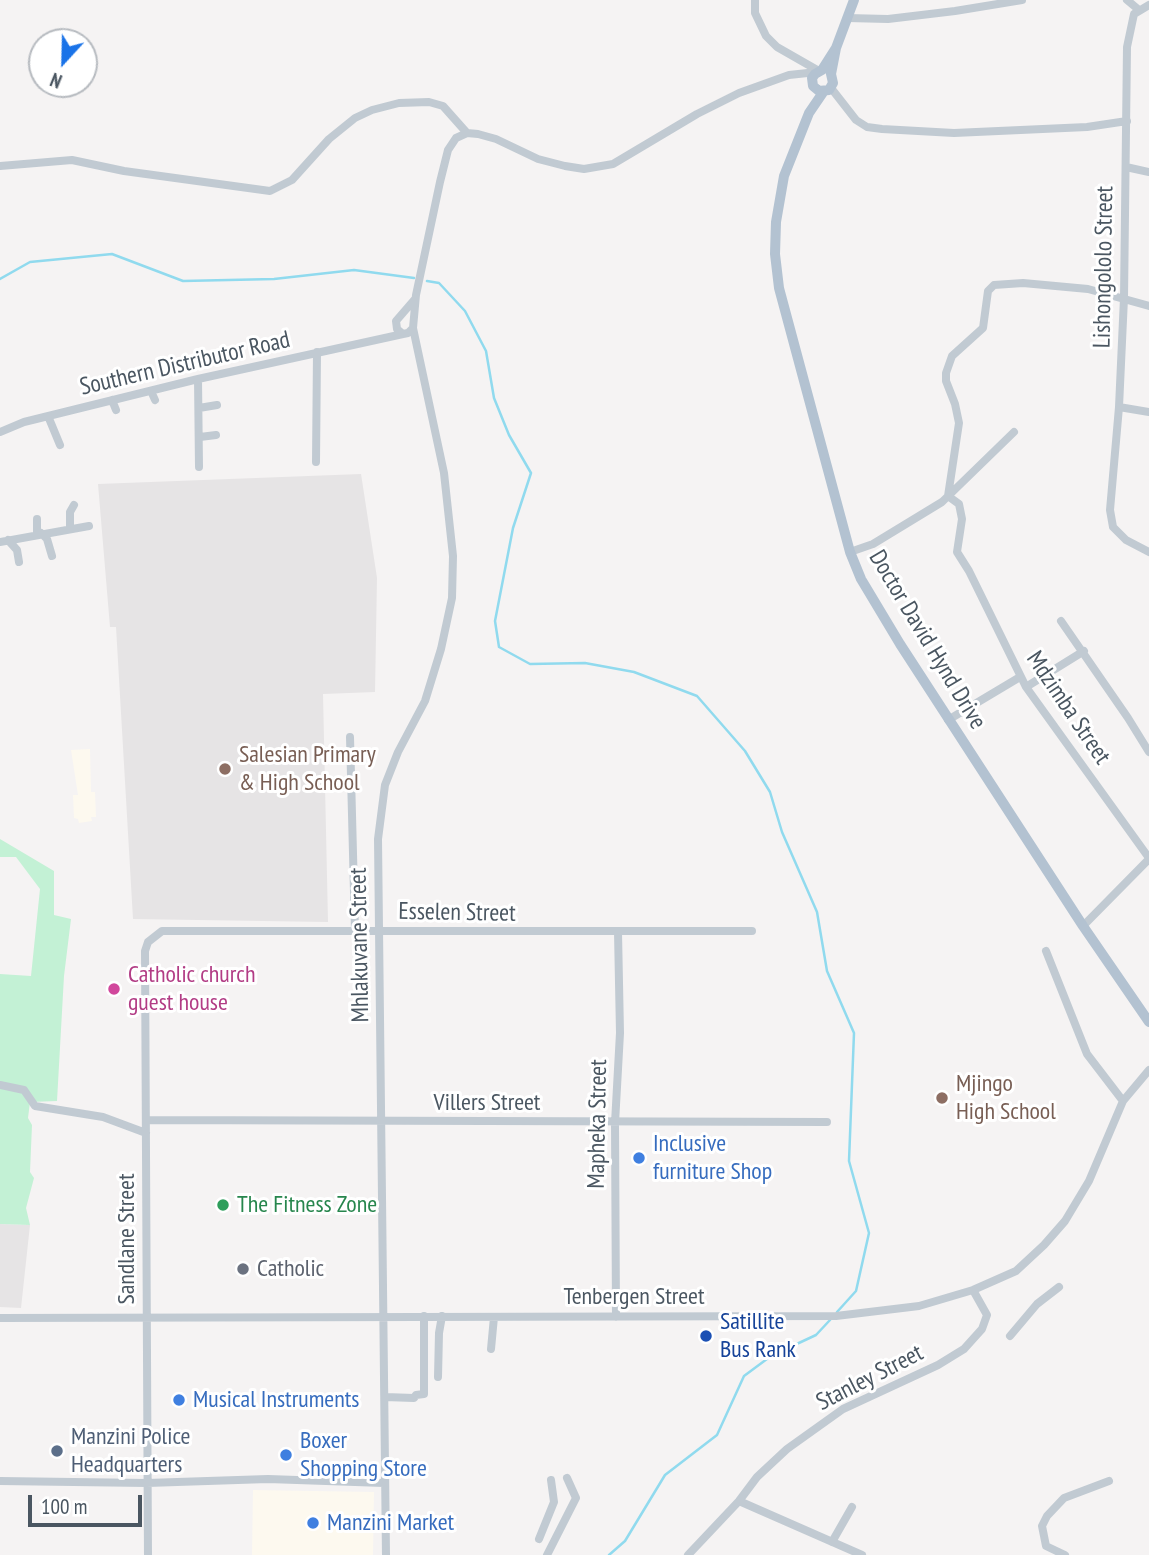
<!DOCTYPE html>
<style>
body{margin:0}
#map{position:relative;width:1149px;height:1555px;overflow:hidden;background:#f5f3f3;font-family:"PT Sans Narrow",sans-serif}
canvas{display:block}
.north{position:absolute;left:28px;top:28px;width:70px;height:70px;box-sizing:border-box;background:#fff;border:2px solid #b7bbc0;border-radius:50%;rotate:202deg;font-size:19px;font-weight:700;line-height:28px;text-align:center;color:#4a5661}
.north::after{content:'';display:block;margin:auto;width:24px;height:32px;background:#1a73e8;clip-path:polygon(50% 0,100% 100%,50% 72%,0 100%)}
.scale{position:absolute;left:28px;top:1495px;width:114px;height:32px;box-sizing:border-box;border:4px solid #4a5661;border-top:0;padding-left:9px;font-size:21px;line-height:24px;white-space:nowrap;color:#4a5661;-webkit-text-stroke:5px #fff;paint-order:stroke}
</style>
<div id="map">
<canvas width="1149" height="1555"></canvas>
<div class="north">N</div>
<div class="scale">100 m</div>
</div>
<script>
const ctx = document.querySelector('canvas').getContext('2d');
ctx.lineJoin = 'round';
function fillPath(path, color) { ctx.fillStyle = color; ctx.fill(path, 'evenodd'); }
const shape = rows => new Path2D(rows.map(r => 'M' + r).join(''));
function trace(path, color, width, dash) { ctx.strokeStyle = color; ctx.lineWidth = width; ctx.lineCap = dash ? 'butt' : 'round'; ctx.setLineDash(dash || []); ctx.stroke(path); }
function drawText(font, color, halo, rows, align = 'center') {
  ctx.font = font + ' "PT Sans Narrow",sans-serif'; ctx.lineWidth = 6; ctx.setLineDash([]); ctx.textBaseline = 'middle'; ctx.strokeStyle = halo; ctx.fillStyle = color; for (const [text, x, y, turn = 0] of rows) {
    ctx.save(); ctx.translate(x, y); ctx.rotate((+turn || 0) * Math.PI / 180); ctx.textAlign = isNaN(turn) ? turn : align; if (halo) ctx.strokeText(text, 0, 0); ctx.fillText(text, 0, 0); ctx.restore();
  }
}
const commercial = shape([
 [90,749,91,792,95,792,96,817,91,817,92,821,79,823,78,819,74,818,73,795,78,795,71,750],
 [253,1490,374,1492,373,1555,252,1555]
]);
const education = shape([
 [361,474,377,578,375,692,323,694,328,922,133,919,116,627,110,627,98,484],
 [0,1224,30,1225,21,1308,0,1307]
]);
const green = shape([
 [0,839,54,871,54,915,71,919,64,976,57,1101,30,1102,28,1118,32,1125,30,1172,34,1178,26,1208,30,1225,0,1224,0,974,31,976,40,889,16,857,0,857]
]);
const stream = shape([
 [0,279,30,262,112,254,183,281,274,279,354,270,414,278],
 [427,281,439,283,465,311,486,351,494,398,509,435,531,473,513,528,495,621,499,647,530,664,585,663,634,672,697,696,745,751,770,792,782,832,817,912,827,971,854,1033,849,1161,869,1233,856,1291,837,1312],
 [609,1555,625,1541,665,1475,717,1435,744,1376,771,1356,816,1335,830,1320]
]);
const minor = shape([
 [755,0,755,13,766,36,777,47,819,71],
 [1127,0,1139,10],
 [1149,5,1134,14,1127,47,1124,298,1119,407,1110,510,1113,527,1126,540,1149,552],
 [847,18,888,19,955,11,1022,0],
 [831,88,856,120,867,127,882,129,954,133,1087,127,1127,121],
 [0,166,72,160,124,171,270,191,292,180,329,139,355,118,372,110,399,103,429,102,443,106,467,133],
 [1126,167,1149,172],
 [415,299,396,321,397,329,403,334,408,333,413,328,416,295,440,182,448,150,456,138,467,133,478,134,496,139,538,159,565,166,584,169,613,164,697,114,739,93,789,75,817,72],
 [1149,306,1088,289,1023,283,994,285,988,291,983,328,952,356,946,373,946,381,955,404,959,423,948,496,959,504,962,519,957,552,969,571,1026,687,1149,858],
 [198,379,199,467],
 [151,391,155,400],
 [112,400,116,410],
 [1119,407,1149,412],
 [199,408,217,405],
 [48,416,60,445],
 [0,432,24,422,198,379,403,334],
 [200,437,216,435],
 [316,462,317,352],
 [37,519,37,534],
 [70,527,70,512,74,505],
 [41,533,47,539,52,556],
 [8,540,17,550,19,562],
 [0,542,89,526],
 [850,552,873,544,942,502,1014,432],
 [1061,621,1128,718,1149,752],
 [1026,687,1084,651],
 [948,720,1020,677],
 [350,737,355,931],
 [1083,926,1149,859],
 [1046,951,1087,1054,1123,1101],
 [0,1085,24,1090,35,1106,103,1117,146,1133],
 [146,1120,827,1122],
 [616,1317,615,1123,620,1033,618,932],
 [0,1318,836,1316,919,1306,973,1290,1016,1271,1044,1245,1065,1221,1089,1181,1123,1101,1149,1070],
 [1010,1336,1037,1304,1059,1287],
 [491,1349,494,1317],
 [438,1377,439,1333,442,1316],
 [385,1397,414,1398,416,1395,424,1394,424,1316],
 [0,1481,147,1483,268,1479,384,1483],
 [739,1501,862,1555],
 [539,1539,554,1502,551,1480],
 [832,1542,852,1507],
 [148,1555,145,951,148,942,162,931,752,931],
 [386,1555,378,839,385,785,398,752,425,701,441,649,452,598,453,556,444,473,413,328],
 [547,1555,576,1498,567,1478],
 [688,1555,739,1501,757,1477,787,1449,843,1409,938,1365,964,1349,982,1329,987,1315,973,1290],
 [1065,1555,1046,1546,1042,1526,1047,1516,1064,1498,1109,1481]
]);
const major = shape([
 [836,48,831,74,833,83,829,90,819,91,813,86,812,78,815,74,822,70,836,48,854,0],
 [824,91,809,113,784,176,776,222,775,254,779,288,850,552,861,579,900,644,1083,926,1149,1022]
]);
const markers = [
 [225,769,7,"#8d6e63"],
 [114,989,7,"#d1479c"],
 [942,1098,7,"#8d6e63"],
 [639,1158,7,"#3f7fe0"],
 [223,1205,7,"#2e9e5b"],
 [243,1269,7,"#6b7280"],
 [706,1336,7,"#1a4fb4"],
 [179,1400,7,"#3f7fe0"],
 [57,1451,7,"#5c6f8a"],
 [286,1455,7,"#3f7fe0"],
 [313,1523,7,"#3f7fe0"]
];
const streetNames = [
 ["Lishongololo Street",1104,267,-89],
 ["Southern Distributor Road",185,364,-13],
 ["Doctor David Hynd Drive",927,640,59],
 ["Mdzimba Street",1068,708,56],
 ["Esselen Street",457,913,1],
 ["Mhlakuvane Street",360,945,-91],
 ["Villers Street",487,1103],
 ["Mapheka Street",598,1124,-89],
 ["Sandlane Street",127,1239,-90],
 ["Tenbergen Street",634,1297],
 ["Stanley Street",870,1378,-27]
];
const educationNames = [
 ["Salesian Primary",239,755],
 ["& High School",239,783],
 ["Mjingo",956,1084],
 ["High School",956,1112]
];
const hotelNames = [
 ["Catholic church",128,975],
 ["guest house",128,1003]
];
const shopNames = [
 ["Inclusive",653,1144],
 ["furniture Shop",653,1172],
 ["Musical Instruments",193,1400],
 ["Boxer",300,1441],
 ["Shopping Store",300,1469],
 ["Manzini Market",327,1523]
];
const leisureNames = [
 ["The Fitness Zone",237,1205]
];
const worshipNames = [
 ["Catholic",257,1269]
];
const transitNames = [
 ["Satillite",720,1322],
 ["Bus Rank",720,1350]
];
const serviceNames = [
 ["Manzini Police",71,1437],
 ["Headquarters",71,1465]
];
fillPath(commercial, '#fdf9ef');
fillPath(education, '#e6e4e5');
fillPath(green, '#c3f1d5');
trace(stream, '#90daee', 2.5);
trace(minor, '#c1cad2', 8);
trace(major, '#b3c2d1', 10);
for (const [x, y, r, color] of markers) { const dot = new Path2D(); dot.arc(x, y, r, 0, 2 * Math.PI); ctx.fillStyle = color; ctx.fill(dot); trace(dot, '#fff', 2.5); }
drawText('24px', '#4a5661', '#fff', streetNames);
drawText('24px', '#785e54', '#fff', educationNames, 'left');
drawText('24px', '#b23c85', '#fff', hotelNames, 'left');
drawText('24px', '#366cbe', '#fff', shopNames, 'left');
drawText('24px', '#27864d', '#fff', leisureNames, 'left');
drawText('24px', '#5b616d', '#fff', worshipNames, 'left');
drawText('24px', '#164399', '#fff', transitNames, 'left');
drawText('24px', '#4e5e75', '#fff', serviceNames, 'left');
</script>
